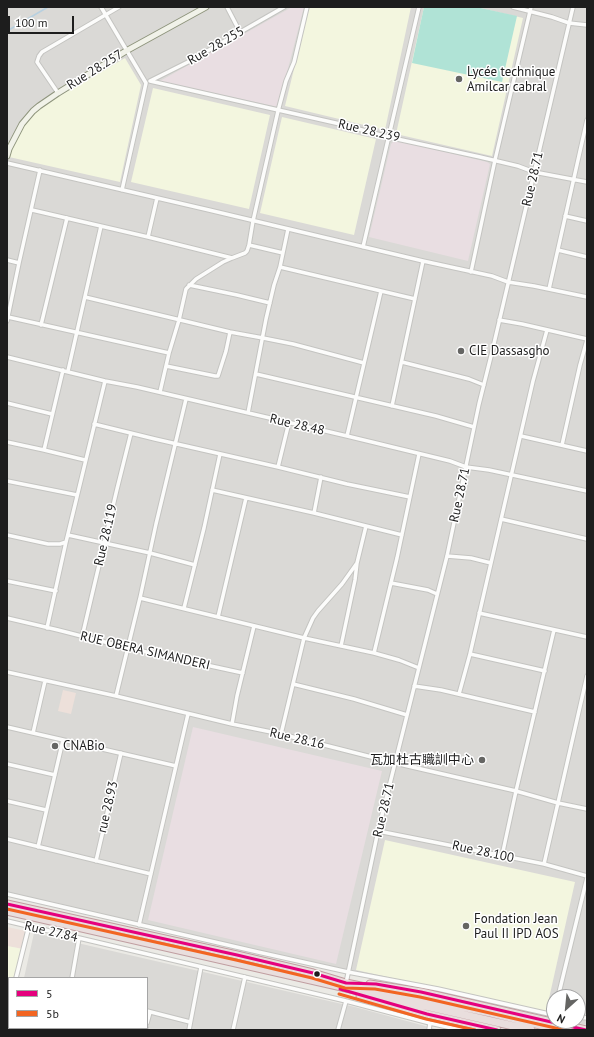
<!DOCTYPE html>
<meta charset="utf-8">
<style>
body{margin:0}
#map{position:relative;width:594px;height:1037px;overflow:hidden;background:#ebeae5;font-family:"PT Sans",sans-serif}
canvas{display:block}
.frame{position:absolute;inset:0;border:8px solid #1d1d1d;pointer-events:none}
.legend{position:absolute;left:8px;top:977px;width:140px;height:52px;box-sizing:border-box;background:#fff;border:1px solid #a5a5a5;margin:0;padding:5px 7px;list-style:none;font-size:12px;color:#1d1d1d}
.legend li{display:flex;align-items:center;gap:8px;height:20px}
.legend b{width:20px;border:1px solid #a5a5a5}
.north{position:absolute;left:546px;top:989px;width:40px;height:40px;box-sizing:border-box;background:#fff;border:1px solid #a5a5a5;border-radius:50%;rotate:207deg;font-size:11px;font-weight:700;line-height:16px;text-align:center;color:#1d1d1d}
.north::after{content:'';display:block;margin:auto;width:14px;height:18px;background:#656563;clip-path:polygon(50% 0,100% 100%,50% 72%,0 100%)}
.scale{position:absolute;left:8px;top:16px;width:66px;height:18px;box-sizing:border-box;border:2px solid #1d1d1d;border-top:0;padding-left:5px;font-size:12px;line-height:14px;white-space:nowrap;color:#1d1d1d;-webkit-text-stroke:3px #fff;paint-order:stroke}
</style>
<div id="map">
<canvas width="594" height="1037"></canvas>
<div class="frame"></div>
<ul class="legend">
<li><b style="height:5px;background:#e5007d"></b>5</li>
<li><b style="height:5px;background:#f26522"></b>5b</li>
</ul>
<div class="north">N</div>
<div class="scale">100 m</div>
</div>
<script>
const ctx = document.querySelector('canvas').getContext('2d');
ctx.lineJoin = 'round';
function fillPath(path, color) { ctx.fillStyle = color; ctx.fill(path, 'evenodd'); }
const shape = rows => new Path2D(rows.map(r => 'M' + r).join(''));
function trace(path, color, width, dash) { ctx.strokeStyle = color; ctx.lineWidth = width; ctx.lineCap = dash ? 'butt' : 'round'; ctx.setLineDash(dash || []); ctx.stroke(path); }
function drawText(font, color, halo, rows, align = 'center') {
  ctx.font = font + ' "PT Sans","Noto Sans SC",sans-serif'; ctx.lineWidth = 3; ctx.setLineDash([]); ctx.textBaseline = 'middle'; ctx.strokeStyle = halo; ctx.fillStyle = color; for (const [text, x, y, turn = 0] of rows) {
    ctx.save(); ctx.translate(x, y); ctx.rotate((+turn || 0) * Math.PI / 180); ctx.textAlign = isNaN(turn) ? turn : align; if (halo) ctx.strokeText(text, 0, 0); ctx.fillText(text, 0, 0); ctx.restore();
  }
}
const residential = shape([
 [7,7,587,7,587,1025,568,1021,578,1021,578,997,554,997,554,1018,7,892],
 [34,933,355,1007,440,1030,12,1030,13,1028,147,1028,147,978,24,978]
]);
const commercial = shape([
 [63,690,76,693,71,714,58,711],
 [7,927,26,931,23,949,7,946]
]);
const industrial = shape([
 [292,7,304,7,278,107,160,81],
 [395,140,487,162,490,164,468,261,369,237,391,144],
 [193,727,382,771,336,964,148,920]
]);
const education = shape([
 [309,7,411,7,385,130,285,106],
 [424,7,476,7,523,18,492,156,396,134],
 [125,58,141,85,120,182,9,157,13,144,24,125,31,116,49,102],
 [153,88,270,115,249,209,131,182],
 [282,117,376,139,354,235,260,213],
 [385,840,575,882,546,1012,356,970],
 [7,946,23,949,15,978,9,978,9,1004,7,1012]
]);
const pitch = shape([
 [424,7,476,7,517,16,502,82,412,63]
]);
const stream = shape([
 [7,31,48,7]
]);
const street = shape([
 [101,7,146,83,122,190],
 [227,7,240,32],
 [513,7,552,17,569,23,587,25],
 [150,81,340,124,388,137,480,157,518,166,534,172,587,182],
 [150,81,190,61,284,7],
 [58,93,37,62,39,56,42,52,119,7],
 [7,163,209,210,423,261,492,276,508,282,534,286,587,297],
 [32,210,148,237,232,258,245,253,247,251,249,245,253,221,278,111,286,81,294,62,307,7],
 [565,216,587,221],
 [148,237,157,198],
 [249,245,283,253],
 [363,247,419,7],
 [558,250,587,257],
 [7,260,19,263],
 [280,267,415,299],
 [471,272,495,160,531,7],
 [189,285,237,295,270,303],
 [549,289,587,120],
 [85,297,230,332,263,338,293,344,364,363],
 [8,317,169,353],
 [499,320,522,324,587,339],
 [7,321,19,263,40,170],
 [41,325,67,218],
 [7,357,105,381,137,387,347,436,450,461,466,467,489,470,587,491],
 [402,362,469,379,484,385],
 [166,366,215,376,218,376,226,351,230,332],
 [68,371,101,226],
 [256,374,436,416,474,427],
 [160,392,169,353,179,320,186,289,196,279,223,262,232,258],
 [7,403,52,414],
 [392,406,423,261],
 [248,413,266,319,274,285,280,267,288,229],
 [94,424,155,439,278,467,347,484,410,497],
 [347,436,381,291],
 [521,436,587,451],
 [7,442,44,450,85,460],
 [562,445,580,365,587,340],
 [44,450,63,370],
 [278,467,289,422],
 [7,481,77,495],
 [212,490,314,513,402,535],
 [314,513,321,477],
 [501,519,587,539],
 [7,535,48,544,60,544,66,542],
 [68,535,150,553,195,565],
 [447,556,471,558,491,563],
 [7,581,56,591],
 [391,583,428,590,437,594],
 [140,598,304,638,374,653,399,660,419,668],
 [184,608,204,528,220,454],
 [479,613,587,637],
 [218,617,246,498],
 [7,618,58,630,128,648,243,673],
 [47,628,66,542,105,381],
 [82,637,117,489,131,433],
 [341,646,355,580,357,563,366,526],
 [374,653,397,558,419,454],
 [470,654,545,671],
 [7,672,116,696,232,724,281,734,395,763,516,791,558,803,587,809],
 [293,684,354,699,407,715],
 [414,686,441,690,535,712],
 [459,694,470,654,533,381,547,330],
 [116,696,140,598,156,524,186,399],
 [232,724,237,696,254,626],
 [7,727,176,766],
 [33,733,45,681],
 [281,734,304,638,313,618,318,611,342,584,357,563],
 [7,764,55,775],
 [7,801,46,810],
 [378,831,544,864,587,876],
 [7,839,151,874],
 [38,847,63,740],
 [502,856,516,791,554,630],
 [96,861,121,753],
 [544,864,587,676],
 [7,894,258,952,348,972,438,989,549,1014,554,1013],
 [7,921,346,1001,430,1023,461,1030],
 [139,925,188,714],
 [16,978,29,926],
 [72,978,79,938],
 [346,983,378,831,447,556,479,404,492,352,573,7],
 [558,997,587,878],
 [147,1011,190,1022],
 [7,1017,9,1009],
 [578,1017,587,1018],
 [147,1023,150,1012],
 [60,1030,61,1028],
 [100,1030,100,1028],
 [145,1030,146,1028],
 [189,1030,201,967],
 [233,1030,245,977],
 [338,1030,346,1001],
 [429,1030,430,1023]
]);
const secondary = shape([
 [7,156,9,149,22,124,33,111,39,106,58,93,126,51,206,7]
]);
const highway = shape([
 [7,904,237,955,313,973,346,983,491,1013,560,1030],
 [7,911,531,1030],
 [370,984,421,992,586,1030],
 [360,996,427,1014,497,1030]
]);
const bus1 = shape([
 [7,904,237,955,313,973,346,983,376,984,421,992,586,1030],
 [340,989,427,1014,497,1030]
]);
const bus2 = shape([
 [7,909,236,960,312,978,345,988,375,989,420,997,564,1030],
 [339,994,426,1019,475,1030]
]);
const markers = [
 [459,79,4,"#656563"],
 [461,351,4,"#656563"],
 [55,746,4,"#656563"],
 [482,760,4,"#656563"],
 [466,926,4,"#656563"],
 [317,974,3.5,"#1d1d1d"]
];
const streetNames = [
 ["Rue 28.255",216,46,-30],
 ["Rue 28.257",95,70,-32],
 ["Rue 28.239",369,131,13],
 ["Rue 28.71",533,179,-77],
 ["Rue 28.48",297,425,13],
 ["Rue 28.71",460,495,-78],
 ["Rue 28.119",106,535,-77],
 ["RUE OBERA SIMANDERI",145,651,13],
 ["Rue 28.16",297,739,13],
 ["rue 28.93",108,807,-77],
 ["Rue 28.71",384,810,-77],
 ["Rue 28.100",483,852,12],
 ["Rue 27.84",51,932,13]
];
const poiNames = [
 ["Lycée technique",467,72],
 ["Amilcar cabral",467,87],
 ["CIE Dassasgho",469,351],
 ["CNABio",63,746],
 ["瓦加杜古職訓中心",474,760,"right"],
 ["Fondation Jean",474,919],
 ["Paul II IPD AOS",474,934]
];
fillPath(residential, '#dad9d6');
fillPath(commercial, '#ede0da');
fillPath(industrial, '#e9dee2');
fillPath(education, '#f3f6df');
fillPath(pitch, '#b0e3d6');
trace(stream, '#b8d0df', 1.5);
trace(street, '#c4c4c1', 5.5);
trace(secondary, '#8f957d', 7);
trace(highway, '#c09ea1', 9);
trace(street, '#fcfcfb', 3.5);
trace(secondary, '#f1f2e9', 5);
trace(highway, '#e9dedd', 7);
trace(bus1, '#e5007d', 3);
trace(bus2, '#f26522', 3);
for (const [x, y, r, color] of markers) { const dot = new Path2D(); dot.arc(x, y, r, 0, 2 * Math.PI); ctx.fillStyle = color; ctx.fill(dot); trace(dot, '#fff', 1.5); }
drawText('13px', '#1d1d1d', '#fff', streetNames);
drawText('13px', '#1d1d1d', '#fff', poiNames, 'left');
</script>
